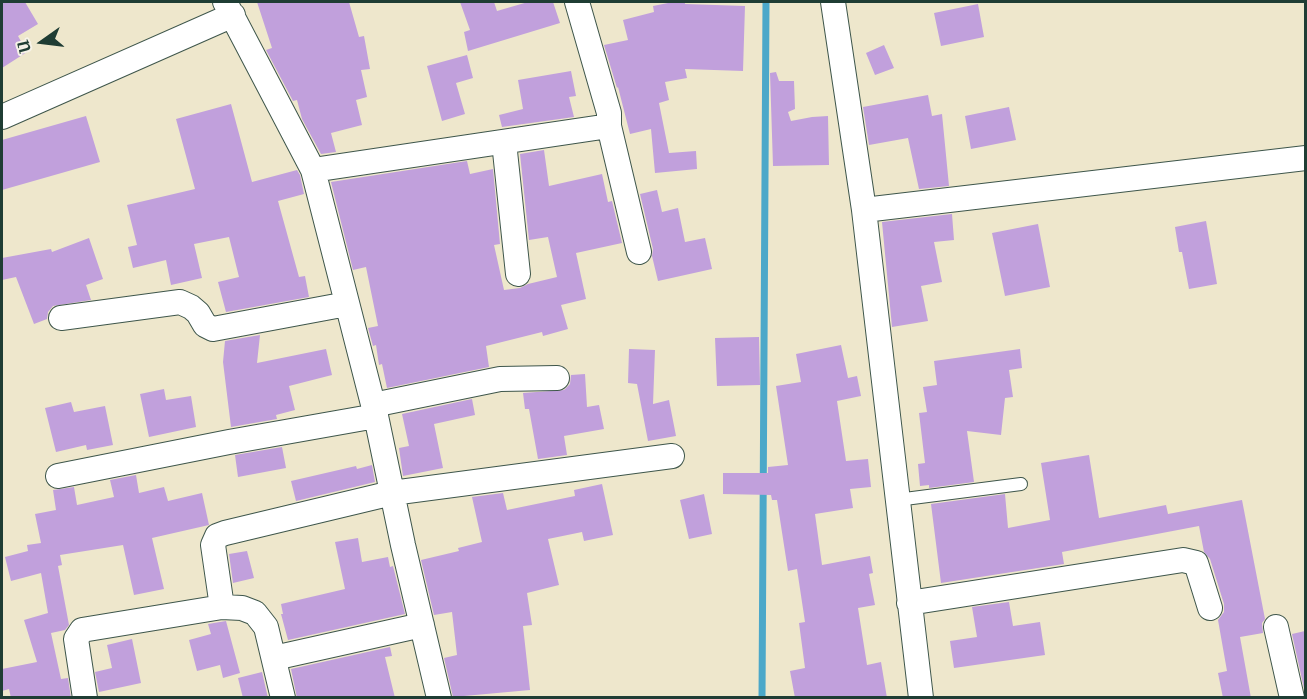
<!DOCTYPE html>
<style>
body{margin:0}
#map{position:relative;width:1307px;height:699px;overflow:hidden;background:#eee7cc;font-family:"IM FELL French Canon",serif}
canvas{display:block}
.frame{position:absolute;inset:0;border:3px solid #1f3d34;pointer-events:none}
.north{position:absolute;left:12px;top:12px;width:60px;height:60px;-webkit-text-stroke:4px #f7f3e8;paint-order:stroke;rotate:256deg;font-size:16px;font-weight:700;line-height:24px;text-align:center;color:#1f3d34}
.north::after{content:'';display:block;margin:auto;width:21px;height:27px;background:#1f3d34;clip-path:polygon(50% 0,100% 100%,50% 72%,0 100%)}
</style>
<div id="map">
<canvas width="1307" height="699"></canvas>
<div class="frame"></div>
<div class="north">U</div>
</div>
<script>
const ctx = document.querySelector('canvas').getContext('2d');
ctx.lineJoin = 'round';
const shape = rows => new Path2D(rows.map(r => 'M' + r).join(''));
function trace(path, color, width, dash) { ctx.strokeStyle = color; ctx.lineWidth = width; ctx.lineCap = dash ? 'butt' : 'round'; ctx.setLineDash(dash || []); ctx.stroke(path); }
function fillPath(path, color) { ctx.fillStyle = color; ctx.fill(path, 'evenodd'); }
const stream = shape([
 [762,698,766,2]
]);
const building = shape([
 [2,2,25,2,38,24,18,36,27,52,2,68],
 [257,2,349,2,359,37,364,36,370,69,361,70,367,97,356,100,362,125,331,133,336,152,321,154,302,119,297,100,293,101,266,50,272,48],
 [460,2,494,2,497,11,528,2,553,2,560,23,468,51,464,32,470,30],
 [673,2,685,2,685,4,745,6,743,71,685,69,687,78,665,82,669,100,659,103,669,153,696,151,697,169,655,173,651,129,630,134,618,87,617,88,604,45,628,40,623,20,654,12,653,6],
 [978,4,984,37,941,46,934,13],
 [884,45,894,68,875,75,866,53],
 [467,55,473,78,456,83,465,114,442,121,427,66],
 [571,71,576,96,569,97,574,117,502,127,499,115,523,109,518,80],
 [776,72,779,81,794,81,795,109,788,112,791,121,812,117,828,116,829,165,773,166,770,73],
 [928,95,932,116,942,114,949,186,919,189,908,138,869,145,863,107],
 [231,104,252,182,297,170,300,175,304,194,278,201,299,277,305,276,309,297,226,312,218,282,239,277,229,237,194,244,202,278,171,285,166,260,133,268,128,247,137,245,127,205,195,189,176,119],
 [1009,107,1016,140,971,149,965,116],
 [86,116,100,162,2,190,2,140],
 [544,150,549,186,602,174,608,202,612,201,622,243,576,253,586,299,561,305,568,329,543,336,542,332,486,346,489,367,387,388,382,364,379,365,376,345,373,346,368,328,378,326,366,267,353,270,331,182,467,161,470,174,493,169,500,244,494,245,504,290,520,288,528,284,557,277,548,237,529,240,520,154],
 [657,190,662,212,678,208,685,242,705,238,712,269,658,281,652,256,653,249,640,194],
 [952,214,954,240,934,242,942,282,921,286,928,321,892,327,882,222],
 [1206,221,1217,284,1189,289,1182,252,1179,252,1175,227],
 [1038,224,1050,287,1005,296,992,233],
 [89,238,103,279,86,285,91,300,53,306,48,312,47,319,34,324,16,277,2,280,2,258,51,249,52,252],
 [260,335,257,363,326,349,332,375,289,386,295,410,276,415,277,419,231,427,223,362,225,341],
 [759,337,760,385,717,386,715,338],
 [841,345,848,378,857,376,861,396,837,401,846,461,868,459,871,487,850,489,853,508,815,514,822,565,870,556,873,573,869,574,875,605,858,608,867,665,881,662,887,698,795,698,790,671,805,668,799,623,805,622,797,569,788,571,777,500,772,500,771,495,723,494,723,473,768,473,768,467,788,465,776,386,801,382,796,354],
 [629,349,655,350,653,404,669,400,676,436,648,441,637,384,628,383],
 [1020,349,1022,368,1009,370,1013,397,1005,398,1001,435,967,431,974,482,929,488,929,485,920,486,918,464,925,463,919,413,927,412,923,387,937,385,934,361],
 [585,374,587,407,599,405,604,429,564,436,567,455,538,459,529,409,525,409,523,393,564,390,570,384,571,375],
 [164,389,166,400,191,396,196,427,149,437,140,394],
 [472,399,475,415,434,424,443,468,403,476,399,448,409,446,402,414],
 [71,402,74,412,105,406,113,445,87,450,86,445,56,452,45,408],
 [282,447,286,468,238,477,235,455],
 [1089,455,1099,518,1166,505,1168,514,1242,500,1265,619,1262,623,1263,633,1240,637,1251,698,1223,698,1218,673,1227,671,1218,620,1224,612,1224,604,1210,559,1204,552,1199,526,1062,552,1064,564,941,583,931,504,1005,494,1008,528,1050,520,1041,463],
 [372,465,375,482,296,501,291,481,356,466,357,469],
 [136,475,139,493,164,487,168,501,202,493,209,525,152,538,164,589,134,595,123,545,60,555,62,565,58,566,69,625,65,630,51,633,61,679,68,678,71,698,11,698,9,689,2,691,2,669,37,662,24,620,48,613,41,573,11,581,5,557,28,551,27,545,41,543,35,514,56,510,53,490,74,487,77,505,114,497,110,480],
 [602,484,613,535,584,541,582,532,548,539,559,585,527,593,532,625,523,626,530,690,453,697,444,658,457,655,452,612,434,615,421,560,459,551,458,548,482,542,472,497,503,493,507,510,575,496,574,490],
 [704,494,712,534,689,539,680,500],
 [358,538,362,562,388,557,390,567,393,566,405,614,288,640,281,614,283,614,281,604,345,589,335,542],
 [247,551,254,578,233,583,229,554],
 [1009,602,1013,626,1040,622,1045,655,954,668,950,641,977,637,972,607],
 [226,621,240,673,223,678,220,665,197,671,189,640,211,634,208,624],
 [1305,631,1305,693,1292,634],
 [132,639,141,683,99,692,95,672,112,668,107,645],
 [390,647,392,656,385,657,395,698,297,698,291,669],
 [262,672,268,698,243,698,238,678]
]);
const service = shape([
 [897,500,1021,484]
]);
const minor = shape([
 [225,2,313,170,376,416,403,545,439,698],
 [833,2,864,210,921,698],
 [2,117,233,15],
 [609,126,639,252],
 [504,142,518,274],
 [313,170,609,126,609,113,577,2],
 [864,210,1306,158],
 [61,318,180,302,191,307,198,313,205,325,213,329,347,304],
 [373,405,500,379,557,378],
 [58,476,229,442,376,416],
 [909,603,1183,560,1196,563,1210,608],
 [222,607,213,545,217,536,225,533,392,493,672,456],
 [1276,627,1292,698],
 [274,658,422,625],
 [85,698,76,639,82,630,222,607,242,608,255,613,266,627,283,698]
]);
trace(stream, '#4ba8c9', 7);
fillPath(building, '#c1a0dc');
trace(service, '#3e564b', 14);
trace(minor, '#3e564b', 26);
trace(service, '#fff', 12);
trace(minor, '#fff', 24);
</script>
